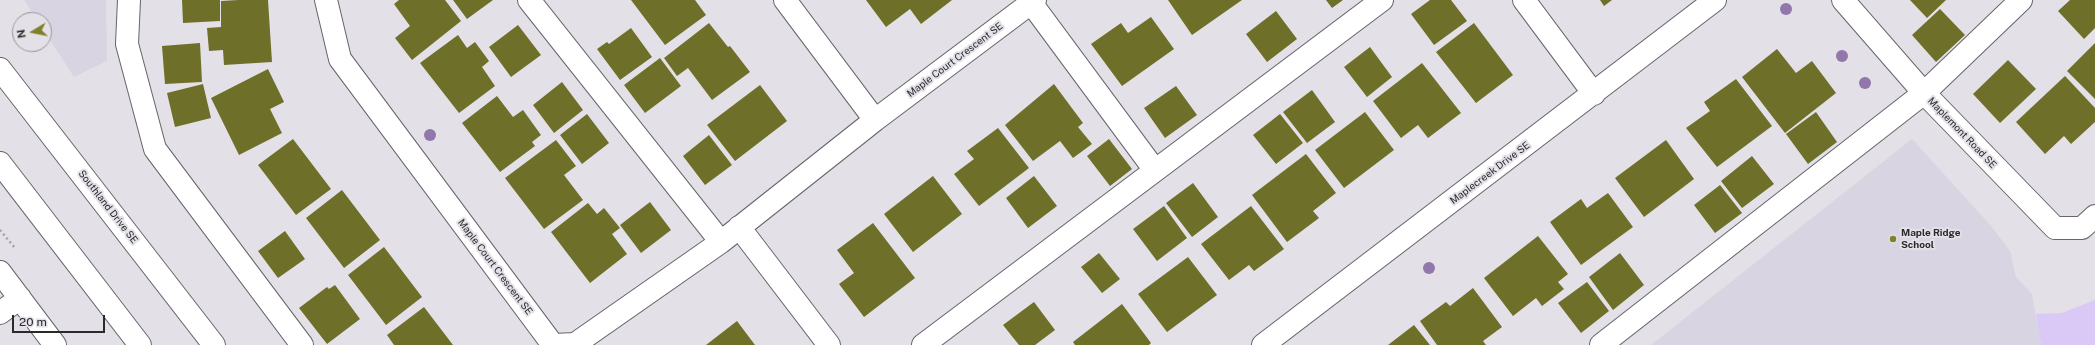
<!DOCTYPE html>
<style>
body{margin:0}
#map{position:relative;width:2095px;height:345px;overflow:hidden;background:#e3e0e7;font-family:"Public Sans",sans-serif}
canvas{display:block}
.north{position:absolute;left:12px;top:12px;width:40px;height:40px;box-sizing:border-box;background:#e3e0e7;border:1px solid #99979c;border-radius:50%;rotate:260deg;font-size:11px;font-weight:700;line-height:16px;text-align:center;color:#2a292c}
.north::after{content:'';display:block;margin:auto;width:14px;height:18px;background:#80812b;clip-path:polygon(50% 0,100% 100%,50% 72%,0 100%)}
.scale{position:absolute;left:12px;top:315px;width:93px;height:18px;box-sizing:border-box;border:2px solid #2a292c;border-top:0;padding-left:5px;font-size:12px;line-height:14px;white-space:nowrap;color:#2a292c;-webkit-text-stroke:3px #e3e0e7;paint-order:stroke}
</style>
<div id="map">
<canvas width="2095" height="345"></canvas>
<div class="north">N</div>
<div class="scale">20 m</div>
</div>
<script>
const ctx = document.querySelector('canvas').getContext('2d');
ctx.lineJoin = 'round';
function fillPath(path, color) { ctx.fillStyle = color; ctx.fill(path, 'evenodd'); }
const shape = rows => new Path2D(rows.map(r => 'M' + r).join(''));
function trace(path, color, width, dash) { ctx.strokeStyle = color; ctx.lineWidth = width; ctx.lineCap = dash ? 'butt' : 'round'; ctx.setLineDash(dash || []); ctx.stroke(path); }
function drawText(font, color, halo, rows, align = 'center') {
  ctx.font = font + ' "Public Sans",sans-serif'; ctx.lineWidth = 4; ctx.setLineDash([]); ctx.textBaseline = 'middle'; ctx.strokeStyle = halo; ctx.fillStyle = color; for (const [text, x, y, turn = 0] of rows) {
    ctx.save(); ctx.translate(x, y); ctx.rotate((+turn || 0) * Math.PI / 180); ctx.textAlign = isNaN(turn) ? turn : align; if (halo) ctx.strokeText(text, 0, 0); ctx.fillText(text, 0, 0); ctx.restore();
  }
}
const built = shape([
 [24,0,106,0,107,61,74,77,44,31,44,20,37,20],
 [1912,139,1992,227,2010,251,2016,277,2032,294,2041,345,1651,345]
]);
const green = shape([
 [2095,300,2095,345,2041,345,2036,314,2062,313]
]);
const building = shape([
 [182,0,220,0,220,21,183,23],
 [238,0,268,0,272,62,224,65,223,50,209,51,207,28,221,27,221,1],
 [399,0,445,0,461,21,412,60,395,38,410,26,394,4],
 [453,0,493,0,467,19],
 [631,0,695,0,706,15,665,45],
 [866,0,952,0,921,24,910,9,886,27],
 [1168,0,1242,0,1192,35],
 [1326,0,1343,0,1332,8],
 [1430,0,1451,0,1467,21,1434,45,1411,14],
 [1600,0,1612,0,1604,6],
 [1910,0,1946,0,1927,18],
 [2070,0,2095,0,2095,28,2084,39,2058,11],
 [1940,9,1965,35,1936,62,1912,35],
 [1276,11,1297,39,1267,62,1246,34],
 [1151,17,1174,49,1122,86,1091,44,1121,23,1128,33],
 [709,23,728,47,730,46,750,72,712,100,688,68,677,76,664,58],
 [1474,23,1513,75,1476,103,1436,52],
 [518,25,541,55,511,77,489,47],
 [631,28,652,57,620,80,597,49,607,42,609,44],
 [458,35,467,48,475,42,489,61,482,67,495,86,459,113,420,63],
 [200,43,202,82,165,84,162,46],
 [2095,43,2095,99,2067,71],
 [1370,47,1392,77,1367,97,1344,67],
 [1777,49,1796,73,1812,61,1836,93,1785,133,1742,77],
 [660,58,681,86,645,113,624,85],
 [2008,60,2036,89,2000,123,1973,94],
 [1422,63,1461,113,1428,138,1418,125,1401,138,1373,101],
 [268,69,284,102,270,109,282,133,239,155,211,98],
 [2065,76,2095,108,2095,122,2071,144,2064,136,2045,154,2016,122],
 [1736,79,1772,126,1717,167,1686,128,1710,111,1704,102],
 [562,82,583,110,554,133,533,105],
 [203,84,211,118,175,127,167,93],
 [1054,84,1083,123,1078,127,1092,144,1073,158,1060,141,1033,161,1005,125],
 [760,85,787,121,735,161,707,125],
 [1176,86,1197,115,1165,138,1144,108],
 [1312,90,1335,122,1307,143,1283,112],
 [497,96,513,117,523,110,541,135,532,142,535,146,500,172,462,123],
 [1365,112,1394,150,1344,188,1315,150],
 [1816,112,1837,142,1808,164,1786,134],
 [587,114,609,143,582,164,560,135],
 [1280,114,1303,143,1276,164,1253,135],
 [998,128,1029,168,979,206,954,174,974,159,967,151],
 [709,135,732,165,705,185,683,156],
 [293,139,331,189,296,215,258,165],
 [1109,139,1132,169,1110,186,1087,156],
 [556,140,576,166,564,175,583,200,544,229,505,178],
 [1666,140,1694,179,1644,217,1615,178],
 [1306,154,1336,193,1313,211,1319,218,1287,242,1252,195],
 [1752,156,1774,184,1742,208,1721,181],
 [933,176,962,214,913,252,884,214],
 [1034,176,1057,206,1028,228,1006,198],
 [1193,183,1218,217,1192,237,1166,203],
 [1720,185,1742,213,1715,233,1694,205],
 [342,190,380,240,344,268,306,218],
 [1608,193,1633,227,1581,265,1550,222,1581,199,1587,208],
 [650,202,671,230,641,253,620,225],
 [588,203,597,214,604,208,620,228,612,234,627,254,590,283,551,232],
 [1164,206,1187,238,1157,261,1133,229],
 [1251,206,1284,249,1254,271,1249,265,1229,280,1201,244],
 [873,223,915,278,864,317,839,284,854,273,837,250],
 [285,231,305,259,278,278,258,251],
 [1538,236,1568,274,1558,282,1564,289,1542,306,1536,298,1513,316,1484,278],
 [384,247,422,297,386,325,348,275],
 [1099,253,1120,279,1102,293,1081,267],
 [1620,253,1644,285,1613,310,1589,277],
 [1188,257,1217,295,1167,332,1138,294],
 [1587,282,1609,311,1581,333,1558,303],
 [335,285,360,319,327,344,299,308,327,287,329,289],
 [1473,288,1502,327,1483,341,1486,345,1437,345,1420,321,1446,302,1450,306],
 [1034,302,1055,330,1035,345,1019,345,1003,325],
 [1122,304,1151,343,1149,345,1075,345,1073,342],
 [424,307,453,345,394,345,387,335],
 [737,321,755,345,706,345],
 [1414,325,1430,345,1388,345]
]);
const path = shape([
 [0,230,15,248]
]);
const minor = shape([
 [129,0,127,44,155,149,302,345],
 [326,0,340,59,553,345,575,344,721,242,875,120,1035,0],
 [529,0,721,242],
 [785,0,875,120],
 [1029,0,1154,169],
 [1524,0,1594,94],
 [1843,0,1924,93,2055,228,2082,228,2095,216],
 [739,227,829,345],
 [0,272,55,345],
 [0,313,20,298],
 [923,345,1382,0],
 [1263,345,1715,0],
 [1601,345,1924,93,2021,0]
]);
const major = shape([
 [0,69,214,345],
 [0,163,140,345]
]);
const trees = [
 [1786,9],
 [1842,56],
 [1865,83],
 [430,135],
 [1429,268]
];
const markers = [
 [1893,239,4,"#80812b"]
];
const streetNames = [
 ["Maple Court Crescent SE",955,60,-37],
 ["Maplemont Road SE",1962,133,46],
 ["Maplecreek Drive SE",1490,173,-37],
 ["Southland Drive SE",108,207,52],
 ["Maple Court Crescent SE",495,267,53]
];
const poiNames = [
 ["Maple Ridge",1901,233],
 ["School",1901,245]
];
fillPath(built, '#d9d4e2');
fillPath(green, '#dac8f6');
fillPath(building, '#6e6f28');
trace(minor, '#67646a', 24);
trace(major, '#67646a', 24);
trace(path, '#a4a2a7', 2.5, [2, 3]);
trace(minor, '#fff', 22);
trace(major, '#fff', 22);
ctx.fillStyle = '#9277ac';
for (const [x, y] of trees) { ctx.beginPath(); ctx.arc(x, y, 6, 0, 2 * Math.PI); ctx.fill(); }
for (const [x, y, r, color] of markers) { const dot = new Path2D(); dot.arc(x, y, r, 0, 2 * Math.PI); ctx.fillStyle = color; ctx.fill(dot); trace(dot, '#e3e0e7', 1.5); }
drawText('10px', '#2a292c', '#e3e0e7', streetNames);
drawText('bold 10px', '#2a292c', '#e3e0e7', poiNames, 'left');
</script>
